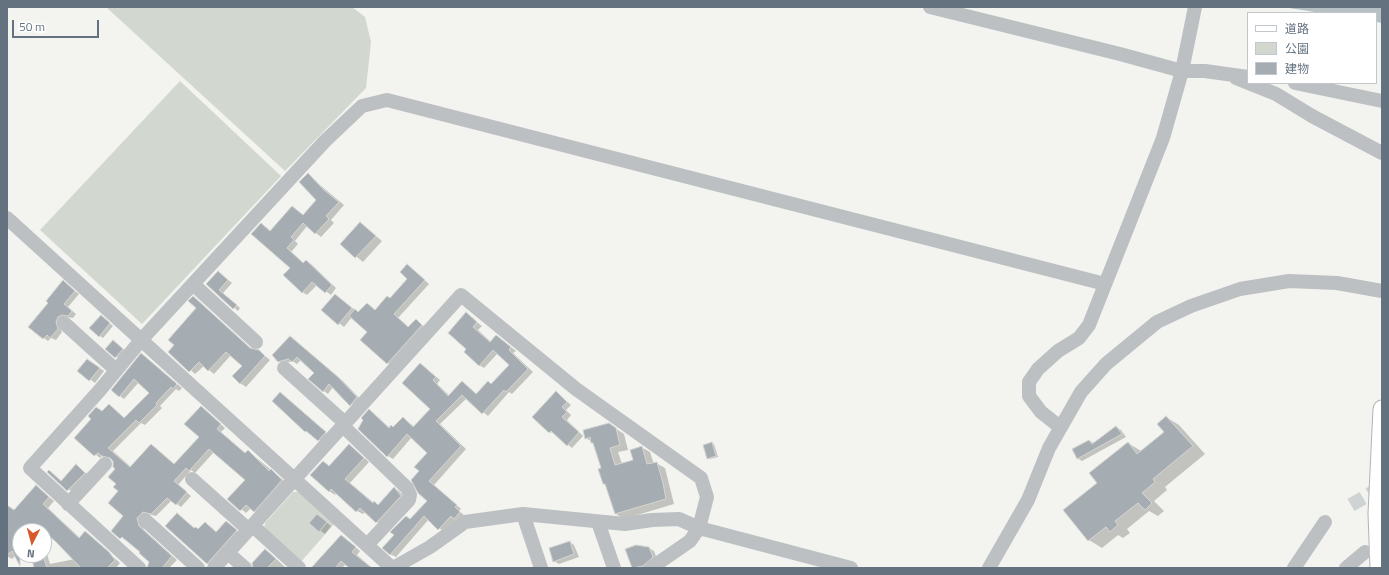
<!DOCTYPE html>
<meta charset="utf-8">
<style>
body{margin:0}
#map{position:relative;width:1389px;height:575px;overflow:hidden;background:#f3f3ef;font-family:"Titillium Web","Noto Sans JP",sans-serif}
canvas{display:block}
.frame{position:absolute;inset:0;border:8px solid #64727f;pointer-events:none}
.legend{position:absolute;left:1247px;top:12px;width:130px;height:72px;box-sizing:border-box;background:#fff;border:1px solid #c1c7cc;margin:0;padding:5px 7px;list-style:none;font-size:12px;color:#64727f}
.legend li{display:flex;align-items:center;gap:8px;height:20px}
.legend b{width:20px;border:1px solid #c1c7cc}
.north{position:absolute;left:12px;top:523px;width:40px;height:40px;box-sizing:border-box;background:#fff;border:1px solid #c1c7cc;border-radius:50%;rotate:186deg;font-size:11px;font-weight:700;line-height:16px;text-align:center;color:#64727f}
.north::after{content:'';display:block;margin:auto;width:14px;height:18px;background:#d85b2b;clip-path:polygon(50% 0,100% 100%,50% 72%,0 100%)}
.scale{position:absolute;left:12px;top:20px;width:87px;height:18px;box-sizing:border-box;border:2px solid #64727f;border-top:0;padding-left:5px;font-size:12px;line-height:14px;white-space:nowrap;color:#64727f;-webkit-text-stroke:3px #fff;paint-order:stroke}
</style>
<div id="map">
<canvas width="1389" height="575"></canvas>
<div class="frame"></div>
<ul class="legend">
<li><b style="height:5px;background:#fff"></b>道路</li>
<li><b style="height:11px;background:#d2d8cf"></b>公園</li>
<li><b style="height:11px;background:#a6adb2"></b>建物</li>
</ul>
<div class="north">N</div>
<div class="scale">50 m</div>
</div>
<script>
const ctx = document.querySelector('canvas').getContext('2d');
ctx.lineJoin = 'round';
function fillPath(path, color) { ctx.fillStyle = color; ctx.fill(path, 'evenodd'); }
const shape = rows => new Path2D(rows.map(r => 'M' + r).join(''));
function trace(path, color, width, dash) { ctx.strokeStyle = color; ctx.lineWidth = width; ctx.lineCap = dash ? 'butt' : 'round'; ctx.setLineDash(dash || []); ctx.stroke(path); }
const green = shape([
 [106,7,352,7,365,17,371,42,366,88,285,171],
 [180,81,281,176,142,324,40,230],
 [293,492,300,492,335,523,300,563,264,531,265,523]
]);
const water = shape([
 [1283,7,1382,7,1382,23,1376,22,1376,13,1321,13]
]);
const shadow = shape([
 [308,175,344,205,331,220,334,223,321,237,307,226,295,241,298,244,291,252,304,263,306,261,311,264,336,288,331,295,317,285,307,295,302,292,291,268,261,224,271,231,292,207,303,215,317,200],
 [360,223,382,241,363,262,341,244],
 [412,269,429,284,398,318,409,327,416,320,427,329,393,366,388,363,369,332,352,317,344,327,323,310,335,295,359,313,376,311,390,299,409,278],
 [218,272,232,283,223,293,240,308,238,311,207,284],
 [63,282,79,294,68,307,76,314,73,318,67,317,60,329,62,332,56,340,51,338,48,341,29,327,49,303],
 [194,297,253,350,264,355,270,360,246,387,240,383,243,366,231,355,214,374,204,366,195,374,170,352,197,308],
 [466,314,482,326,478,330,491,342,496,336,501,339,516,351,513,353,533,372,512,394,509,392,488,416,467,398,440,424,466,449,434,485,461,509,459,511,465,516,460,521,457,519,444,532,429,519,396,557,390,554,411,520,429,501,420,470,428,453,412,437,393,459,388,456,369,410,390,428,394,428,403,418,415,427,432,409,421,364,440,380,437,384,450,396,462,382,477,394,492,385,511,365,498,353,484,368,479,365,468,349],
 [101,316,113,326,103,338,100,336],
 [291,337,343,381,361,400,355,407,333,387,328,394,324,391,315,373,301,360,297,364,292,361,284,364,279,361],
 [114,341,127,352,121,360,107,349],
 [142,354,182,388,179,391,176,389,160,406,162,408,145,425,141,423,113,451,131,467,152,445,175,465,200,437,201,407,225,428,221,432,246,454,248,452,253,455,287,483,259,514,251,508,246,513,229,499,247,480,214,452,195,473,191,470,178,485,191,496,181,507,172,500,156,516,148,514,141,521,144,530,177,560,169,568,150,568,150,562,141,552,112,530,125,516,117,484,117,469,113,459,102,456,100,458,76,438,109,405,125,418,151,393,139,382,124,399,120,396],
 [88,360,104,371,95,383,79,371],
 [556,392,571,405,566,410,571,415,567,420,583,436,572,448,555,434,550,432],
 [284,396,328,435,322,442,306,431],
 [1166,417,1179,425,1205,454,1165,487,1167,490,1154,501,1164,511,1158,516,1149,511,1127,529,1130,533,1123,538,1118,535,1102,548,1089,540,1064,510,1098,483,1128,443,1141,451,1166,432],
 [609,424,624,434,628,450,618,452,622,464,634,460,641,447,650,452,654,464,656,463,665,468,674,504,624,519,616,514,607,485,604,484,603,469,595,444,586,438],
 [1116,427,1121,430,1126,437,1082,461,1077,458,1089,441,1094,443],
 [712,443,714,444,718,457,710,459,708,458],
 [350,445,369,462,350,483,374,503,379,505,394,488,399,491,406,500,382,526,365,512,363,514,357,511,336,493,335,495,329,491,323,462,330,466],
 [76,466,89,475,72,492,49,471,62,482],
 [36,486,54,501,48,508,80,538,85,532,90,536,120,563,116,568,35,568,32,555,44,555,44,552,47,554,50,564,75,559,42,528,39,531,20,531,20,551,12,559,7,556,7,506,14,511],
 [177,514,195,529,199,530,205,523,217,532,226,522,241,534,212,566,207,563],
 [317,515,331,526,325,534,310,523],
 [342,536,360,551,357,555,372,568,351,568,346,564,342,568,320,568],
 [570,542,574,545,579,557,559,564,554,561],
 [649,548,654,551,657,559,648,568,633,568,626,549],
 [265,550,270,553,286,568,255,568]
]);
const building = shape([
 [308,173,324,190,339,202,326,216,329,219,315,234,303,223,291,237,294,240,287,248,303,263,306,260,332,285,325,293,312,282,302,293,283,275,290,268,251,234,261,223,270,231,292,206,303,215,316,200,299,182,308,173],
 [360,222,376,236,355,258,340,244,360,222],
 [407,264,425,280,394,314,408,327,416,319,422,325,387,364,360,340,367,332,349,316,355,309,358,312,367,303,375,310,387,296,390,298,407,279,400,272,407,264],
 [218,271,228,280,219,290,237,305,233,309,206,284,218,271],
 [63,280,75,291,64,304,72,311,68,316,62,315,58,317,56,322,58,329,50,338,47,335,43,339,28,327,48,303,46,301,63,280],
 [335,294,352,308,338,325,321,310,335,294],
 [193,296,250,348,259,350,265,356,240,384,232,376,242,366,226,352,208,371,199,362,189,372,168,352,174,345,168,340,196,308,188,301,193,296],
 [466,312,477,322,473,327,490,342,496,335,511,347,509,350,528,369,506,392,504,390,482,414,462,395,436,421,461,446,429,481,457,505,455,507,460,512,454,519,451,516,438,530,424,516,390,555,382,548,394,535,390,532,406,516,410,519,427,501,418,493,411,480,419,471,414,467,427,453,407,434,387,457,358,429,363,420,361,418,369,409,389,428,391,425,393,427,403,417,413,427,430,409,402,383,420,363,436,377,433,380,448,396,462,381,476,394,488,381,491,384,509,365,493,350,479,366,464,352,466,349,448,333,466,312],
 [101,315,110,323,99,337,89,328,101,315],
 [290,336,338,377,357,397,350,406,329,384,323,392,308,379,314,373,297,357,292,362,288,359,278,362,272,355,290,336],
 [113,340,123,349,115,358,105,349,113,340],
 [141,353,177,384,173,389,171,387,156,403,157,405,139,423,136,420,108,448,130,467,151,444,174,464,199,437,184,424,201,406,221,424,217,429,245,453,248,450,269,471,271,469,282,480,254,512,246,505,240,511,227,499,245,480,209,449,189,471,186,468,174,481,187,492,176,505,167,498,151,514,143,512,137,518,139,526,172,556,162,568,147,568,149,562,139,553,140,552,122,537,120,539,111,531,123,516,108,503,118,491,113,487,116,484,108,477,115,469,113,467,113,461,110,458,102,456,98,453,94,456,74,438,91,419,88,416,96,407,102,411,109,404,124,418,149,393,134,379,119,397,111,390,141,353],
 [87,359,100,368,89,381,77,371,87,359],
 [556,391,567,402,562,407,567,412,562,417,579,432,567,446,551,431,549,433,532,417,556,391],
 [280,392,326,432,318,441,306,431,305,432,272,401,280,392],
 [1166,416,1193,446,1153,479,1155,482,1142,493,1152,503,1145,510,1138,503,1115,521,1118,525,1110,532,1106,527,1088,541,1063,510,1097,483,1089,473,1128,442,1137,454,1164,432,1157,424,1166,416],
 [609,423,616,428,620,445,610,448,615,465,633,460,630,450,642,446,647,464,657,462,663,483,666,499,615,514,605,484,603,484,598,469,601,468,593,443,591,443,590,437,585,439,583,430,609,423],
 [1116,426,1122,434,1077,459,1072,449,1089,440,1092,444,1116,426],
 [712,442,716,456,707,459,703,445,712,442],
 [349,444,364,458,345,479,373,503,374,501,378,505,394,487,401,496,376,523,360,508,356,512,331,489,329,492,310,475,323,461,329,466,349,444],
 [76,464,85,473,67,491,47,472,49,470,61,481,76,464],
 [36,485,49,497,43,504,79,538,85,531,109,552,115,560,107,568,81,568,56,542,35,524,36,526,31,531,20,531,20,566,12,551,7,555,7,505,14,510,36,485],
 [177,513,194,528,196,527,198,529,205,522,216,532,226,521,237,530,207,564,165,526,177,513],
 [317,514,327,522,319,532,309,523,317,514],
 [341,535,356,547,352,552,372,568,349,568,341,561,335,568,311,568,341,535],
 [570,541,574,554,553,562,549,548,570,541],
 [636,545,649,547,653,557,643,566,632,568,625,549,636,545],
 [265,549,276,559,267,568,253,568,252,563,265,549],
 [31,555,43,555,47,568,34,568,31,555]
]);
const minorTunnel = shape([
 [1351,505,1382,487]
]);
const minor = shape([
 [930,7,1120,54,1182,71,1205,71,1248,77],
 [1236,78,1276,94,1312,116,1382,153],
 [1295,83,1382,101],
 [7,218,392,568],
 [193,284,256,342],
 [64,323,116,370],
 [284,368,345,423],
 [343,426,407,488,410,495,409,500,367,545],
 [1060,427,1041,412,1029,396,1029,382,1038,369,1058,351,1079,338,1089,325,1163,138,1182,71,1195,7],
 [192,479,249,530],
 [68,504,105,464],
 [523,514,541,568],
 [145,520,198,568],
 [598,522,614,568],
 [253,526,299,568],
 [228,553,245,568],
 [139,568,30,468,100,390,142,339,325,141,362,106,387,100,1105,284],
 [214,568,461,295,576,389,701,478,707,497,699,528,690,541,651,568],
 [393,568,430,547,465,522,523,514,625,524,652,520,679,519,699,528,851,568],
 [989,568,1028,500,1049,448,1081,392,1106,364,1157,322,1191,306,1240,289,1289,281,1337,283,1382,291],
 [1294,568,1325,522],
 [1346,568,1365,552]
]);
const major = shape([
 [1379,568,1377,514,1382,409]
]);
fillPath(green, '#d2d8cf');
fillPath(water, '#b6c1c6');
fillPath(shadow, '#0003');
fillPath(building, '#a6adb2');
trace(building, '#d4d5d2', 1);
trace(minorTunnel, '#cfd3d3', 14, [14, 7]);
trace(major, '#b0b4b7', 19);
trace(minor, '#bcc0c3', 14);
trace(major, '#fff', 17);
</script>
